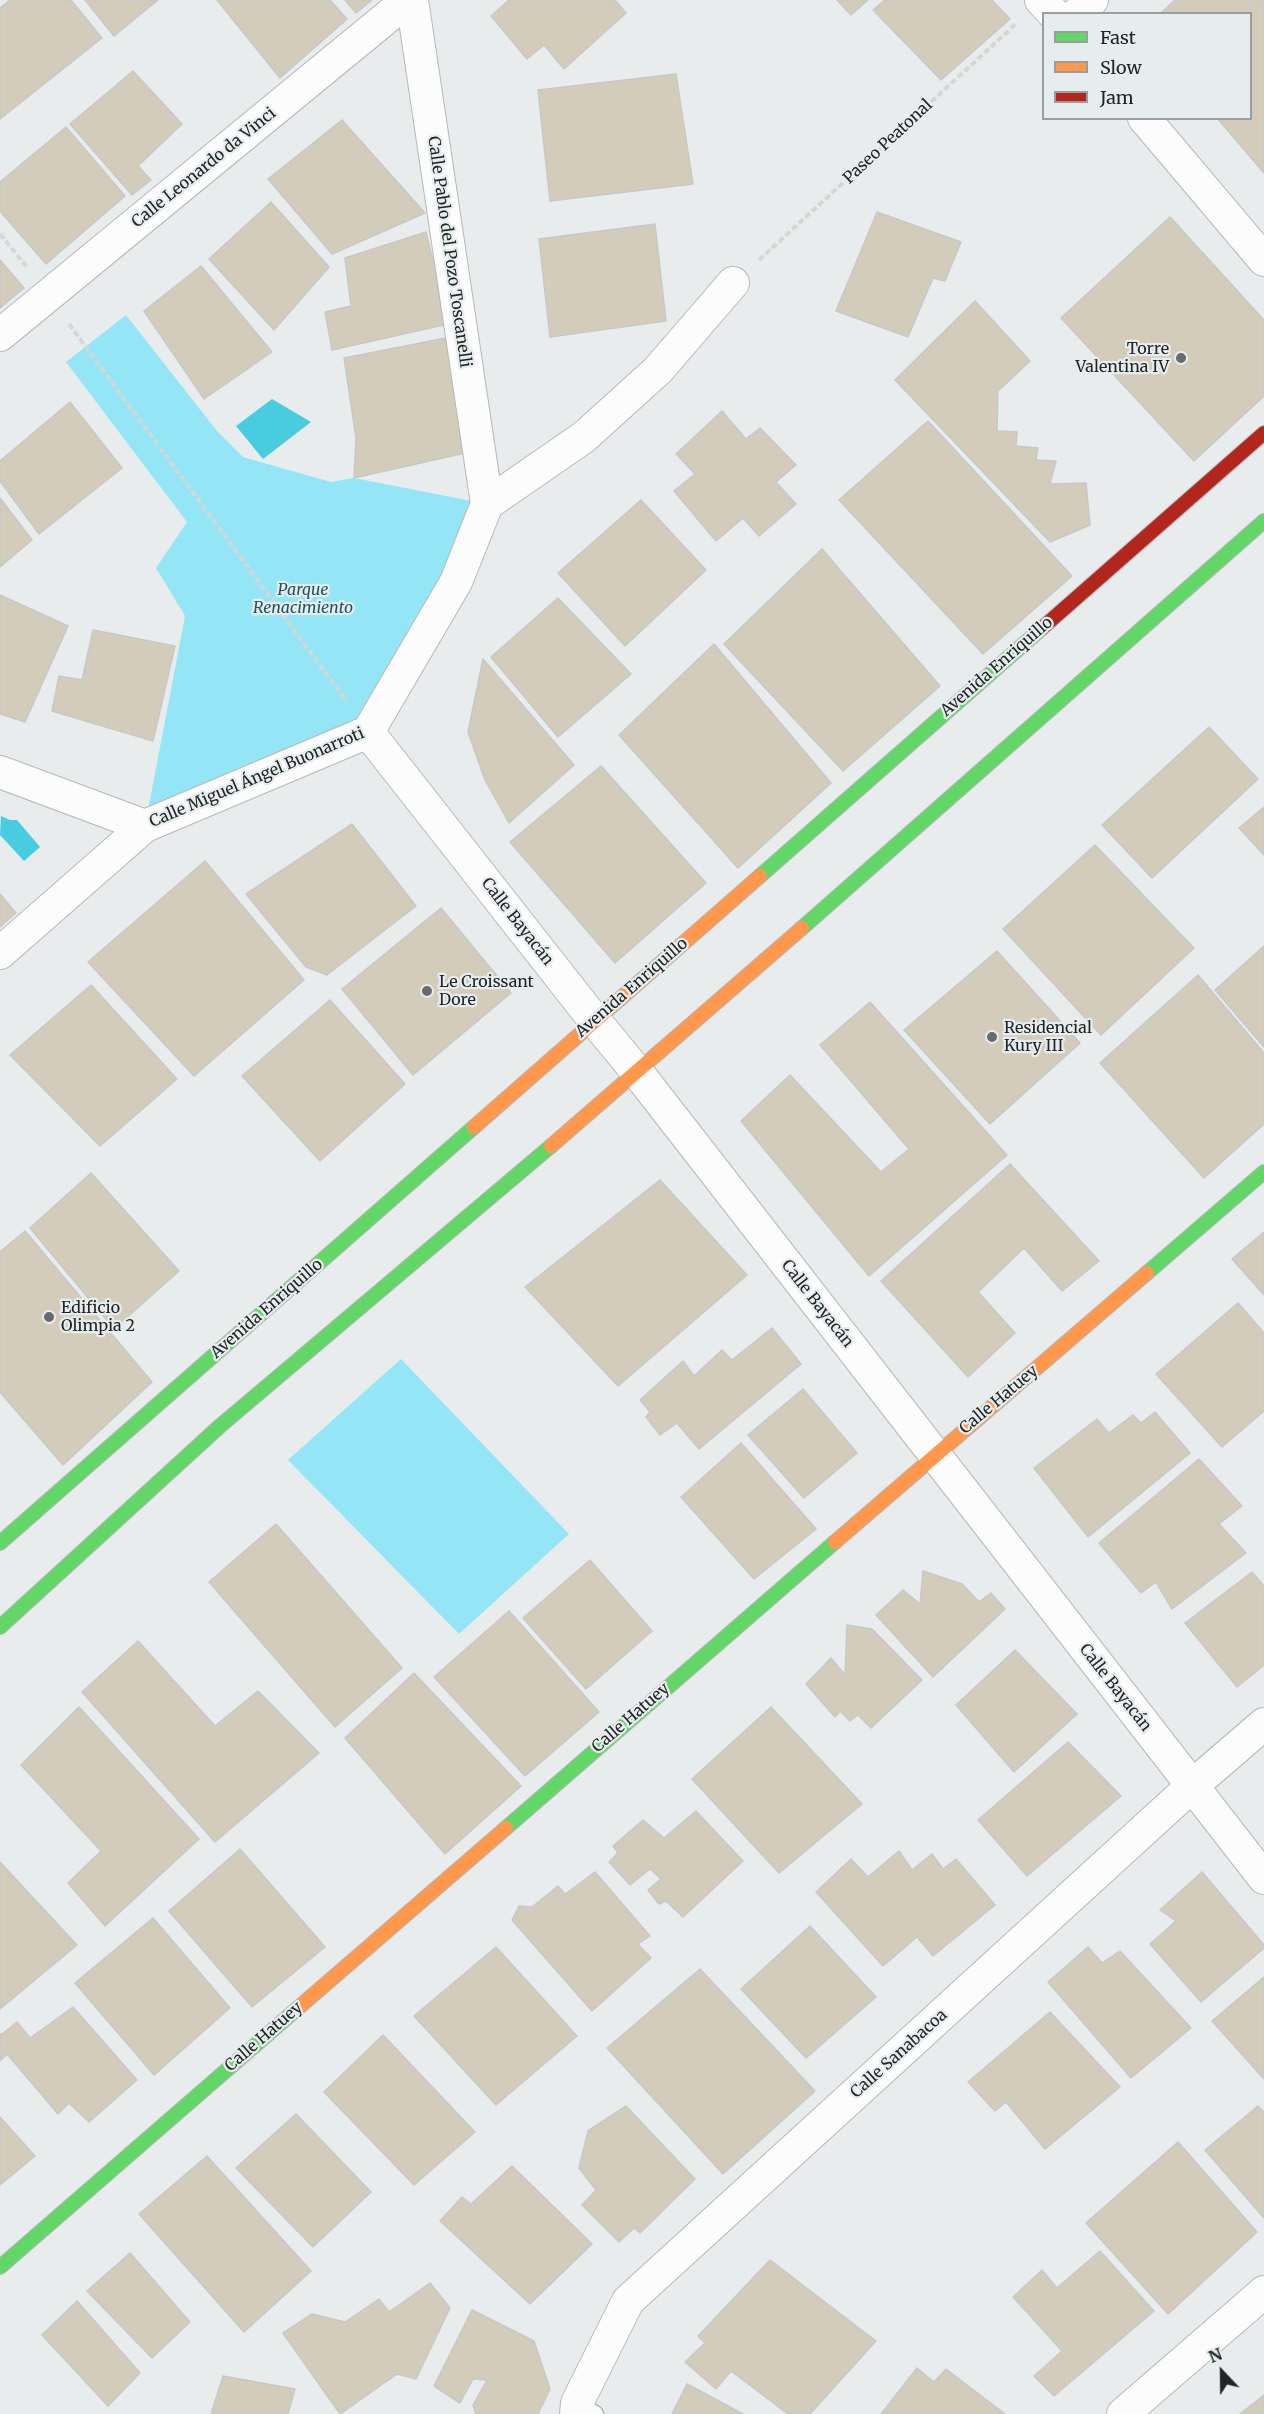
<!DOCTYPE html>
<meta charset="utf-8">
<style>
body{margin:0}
#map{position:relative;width:1264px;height:2414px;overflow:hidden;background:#e8eced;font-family:Merriweather,serif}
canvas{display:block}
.legend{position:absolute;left:1042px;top:12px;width:210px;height:108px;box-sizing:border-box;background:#e7edee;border:2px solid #989d9e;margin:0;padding:8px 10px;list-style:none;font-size:18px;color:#222525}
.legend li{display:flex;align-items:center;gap:12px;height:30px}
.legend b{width:30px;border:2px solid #989d9e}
.north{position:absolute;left:1192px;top:2342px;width:60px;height:60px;-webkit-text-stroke:4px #e7edee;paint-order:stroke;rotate:338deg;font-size:16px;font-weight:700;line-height:24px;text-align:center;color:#222525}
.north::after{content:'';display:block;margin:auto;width:21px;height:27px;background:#222525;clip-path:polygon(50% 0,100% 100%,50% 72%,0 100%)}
</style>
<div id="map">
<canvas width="1264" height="2414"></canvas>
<ul class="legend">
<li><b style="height:8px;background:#63d668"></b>Fast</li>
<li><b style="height:8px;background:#ff974d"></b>Slow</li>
<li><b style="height:8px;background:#b3261e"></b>Jam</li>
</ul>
<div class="north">N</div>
</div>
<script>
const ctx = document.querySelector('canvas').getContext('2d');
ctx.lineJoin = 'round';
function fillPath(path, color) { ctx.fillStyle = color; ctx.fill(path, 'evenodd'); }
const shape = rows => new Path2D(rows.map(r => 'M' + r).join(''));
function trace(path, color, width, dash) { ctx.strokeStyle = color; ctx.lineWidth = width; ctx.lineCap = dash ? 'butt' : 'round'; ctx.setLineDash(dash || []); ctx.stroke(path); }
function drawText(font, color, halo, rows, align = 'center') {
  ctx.font = font + ' Merriweather,serif'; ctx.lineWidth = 4.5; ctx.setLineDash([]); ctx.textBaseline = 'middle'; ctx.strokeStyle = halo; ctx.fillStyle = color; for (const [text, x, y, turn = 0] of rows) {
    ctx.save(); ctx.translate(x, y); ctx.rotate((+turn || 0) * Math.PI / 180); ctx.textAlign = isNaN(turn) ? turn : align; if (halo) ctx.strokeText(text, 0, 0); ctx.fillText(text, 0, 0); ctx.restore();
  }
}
const green = shape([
 [126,315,217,431,243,457,331,482,354,478,487,504,368,732,145,826,185,616,156,568,187,522,66,362],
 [401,1359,569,1534,459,1634,288,1460]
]);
const water = shape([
 [272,399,311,422,263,459,236,426],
 [1,816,10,820,17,820,40,847,24,861,0,835]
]);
const building = shape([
 [10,0,71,0,102,38,0,119,0,8,10,0],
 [85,0,158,0,114,36,85,0],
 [217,0,330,0,347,19,280,78,217,0],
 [345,0,372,0,356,13,345,0],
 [509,0,615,0,626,13,564,69,544,45,527,59,491,16,509,0],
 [837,0,868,0,851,15,837,0],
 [885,0,992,0,1010,19,941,80,873,10,885,0],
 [1175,0,1264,0,1264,173,1217,118,1250,118,1250,14,1160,14,1175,0],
 [133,71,182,124,138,166,151,180,132,195,70,124,133,71],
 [676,74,693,184,550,201,538,90,676,74],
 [342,120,425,213,332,254,268,179,342,120],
 [66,127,125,196,46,264,0,211,0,182,66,127],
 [271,202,329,267,274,330,209,259,271,202],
 [877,212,961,242,945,281,933,278,908,337,836,311,877,212],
 [1170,217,1264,320,1264,396,1194,461,1061,318,1170,217],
 [655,224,666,321,550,337,539,239,655,224],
 [426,232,448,324,332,350,325,312,351,306,345,258,426,232],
 [0,260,24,288,0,308,0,260],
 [201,266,272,352,204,399,144,311,201,266],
 [975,301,1030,361,998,391,997,431,1017,432,1016,446,1038,448,1036,460,1056,461,1050,484,1086,483,1090,525,1050,542,895,380,975,301],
 [456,336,474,451,354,478,356,438,344,358,456,336],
 [70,402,122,468,39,534,0,481,0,461,70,402],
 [722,411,746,439,760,428,796,465,776,482,796,504,759,536,743,518,716,541,674,491,695,474,676,454,722,411],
 [928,421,1072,576,983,654,839,500,928,421],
 [0,498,32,540,0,567,0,498],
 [641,500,706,570,625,646,558,573,641,500],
 [822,549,940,686,843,771,724,644,822,549],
 [0,595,68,626,25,722,0,714,0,595],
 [558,598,631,674,558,737,491,657,558,598],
 [93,630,175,646,153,741,52,711,59,676,82,680,93,630],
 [714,644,831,783,738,868,619,735,714,644],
 [483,659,574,765,509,823,485,780,468,732,483,659],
 [1209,727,1258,779,1152,878,1102,825,1209,727],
 [601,766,706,883,615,963,510,842,601,766],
 [1264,807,1264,855,1239,828,1264,807],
 [352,824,416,906,327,975,306,967,246,894,352,824],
 [1095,845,1194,948,1101,1035,1003,929,1095,845],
 [205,861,304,980,194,1076,88,962,205,861],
 [0,894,16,913,0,927,0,894],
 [441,908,511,993,413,1075,342,989,441,908],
 [1264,946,1264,1047,1215,990,1264,946],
 [997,951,1080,1043,990,1124,904,1030,997,951],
 [1198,975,1264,1053,1264,1124,1204,1178,1100,1063,1198,975],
 [91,985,177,1079,100,1146,10,1055,91,985],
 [330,1000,405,1084,320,1161,242,1076,330,1000],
 [870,1002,1007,1155,869,1276,741,1121,790,1075,881,1172,909,1149,820,1045,870,1002],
 [1010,1164,1099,1261,1062,1291,1024,1248,978,1292,1015,1333,968,1377,881,1281,1010,1164],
 [91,1173,179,1271,114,1329,30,1228,91,1173],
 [660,1180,747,1275,618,1386,525,1287,660,1180],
 [25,1231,152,1382,63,1465,0,1392,0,1252,25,1231],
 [1264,1232,1264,1295,1232,1259,1264,1232],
 [1238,1303,1264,1333,1264,1411,1222,1447,1156,1374,1238,1303],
 [772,1328,801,1364,699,1449,677,1423,660,1435,646,1417,650,1412,640,1400,683,1361,694,1376,722,1350,732,1360,772,1328],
 [803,1389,857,1453,804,1498,748,1435,803,1389],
 [1155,1412,1190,1453,1088,1537,1034,1468,1097,1419,1109,1433,1133,1415,1141,1423,1155,1412],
 [741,1443,816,1529,754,1579,681,1497,741,1443],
 [1199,1459,1242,1506,1219,1524,1246,1553,1172,1609,1156,1582,1141,1593,1099,1543,1199,1459],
 [276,1524,402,1668,335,1727,209,1582,276,1524],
 [590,1560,652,1631,586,1689,523,1618,590,1560],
 [923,1571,962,1584,979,1602,991,1593,1005,1609,933,1677,876,1615,903,1590,920,1604,923,1571],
 [1252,1572,1264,1586,1264,1665,1237,1687,1185,1623,1252,1572],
 [509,1611,599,1712,525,1776,434,1677,509,1611],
 [847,1625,872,1629,922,1680,871,1728,858,1715,850,1721,840,1711,835,1717,806,1684,831,1658,845,1675,847,1625],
 [138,1641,215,1726,258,1691,319,1753,215,1842,82,1692,138,1641],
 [1015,1650,1077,1714,1014,1772,956,1705,1015,1650],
 [414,1673,521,1786,445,1854,345,1738,414,1673],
 [79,1707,199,1839,105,1926,68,1883,101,1851,21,1765,79,1707],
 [771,1707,862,1804,779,1873,692,1779,771,1707],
 [1068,1742,1121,1796,1027,1876,978,1820,1068,1742],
 [696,1811,743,1861,683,1917,666,1901,659,1904,648,1890,661,1879,650,1869,630,1885,609,1862,618,1853,613,1846,643,1820,664,1838,696,1811],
 [240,1849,325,1947,252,2007,169,1911,240,1849],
 [899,1851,912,1870,932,1854,943,1869,956,1859,995,1905,933,1956,917,1937,883,1966,816,1892,851,1859,868,1877,899,1851],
 [0,1862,77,1945,0,2009,0,1862],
 [595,1872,650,1936,638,1944,651,1958,592,2011,512,1920,519,1906,532,1907,558,1886,565,1894,595,1872],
 [1202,1872,1264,1945,1264,1948,1201,2002,1150,1944,1176,1921,1160,1910,1202,1872],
 [153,1918,230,2008,154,2075,75,1983,153,1918],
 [810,1926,876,1997,806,2058,741,1989,810,1926],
 [496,1947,577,2036,496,2105,414,2016,496,1947],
 [1088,1947,1102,1963,1120,1951,1191,2028,1131,2078,1048,1982,1088,1947],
 [700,1969,815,2091,723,2174,607,2048,700,1969],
 [1264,1977,1264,2079,1212,2021,1264,1977],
 [73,2007,137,2080,89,2122,69,2103,58,2114,7,2054,0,2061,0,2033,1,2035,17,2022,30,2038,73,2007],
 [1050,2012,1120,2087,1045,2149,1006,2102,995,2111,968,2082,1050,2012],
 [383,2035,475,2132,414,2185,324,2092,383,2035],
 [626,2106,695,2179,640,2233,634,2228,619,2242,582,2205,596,2190,579,2168,588,2131,626,2106],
 [1258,2106,1264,2112,1264,2218,1205,2150,1258,2106],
 [296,2114,371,2192,313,2247,236,2168,296,2114],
 [0,2117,35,2156,0,2185,0,2117],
 [1178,2142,1257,2232,1168,2314,1086,2223,1178,2142],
 [207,2156,311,2271,244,2332,139,2214,207,2156],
 [512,2166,592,2244,530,2304,440,2221,462,2197,471,2204,512,2166],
 [1100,2251,1154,2311,1054,2396,1034,2376,1062,2351,1013,2297,1042,2270,1057,2288,1100,2251],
 [130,2253,190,2322,152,2358,87,2291,130,2253],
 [770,2260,876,2341,810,2414,788,2414,731,2371,716,2389,685,2362,705,2343,698,2336,770,2260],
 [430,2283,450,2308,416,2379,397,2374,340,2414,283,2333,312,2314,345,2322,379,2299,389,2312,430,2283],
 [77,2301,140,2373,108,2406,42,2335,77,2301],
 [472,2310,534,2341,550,2389,538,2414,476,2414,473,2405,487,2380,473,2379,460,2403,434,2386,472,2310],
 [917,2368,934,2382,946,2369,1005,2414,881,2414,917,2368],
 [223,2376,295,2389,288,2414,211,2414,223,2376],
 [687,2384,743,2414,672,2414,687,2384],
 [1264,2395,1264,2414,1240,2414,1264,2395]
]);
const path = shape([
 [0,234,27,267],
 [759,260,1017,23],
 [69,324,347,702]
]);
const lane = shape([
 [577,2403,595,2414]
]);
const street = shape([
 [412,0,487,504],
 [1041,0,1054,14],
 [1077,14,1092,0],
 [1144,118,1264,260],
 [0,335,408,0],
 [368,732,595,1021,638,1073,1264,1878],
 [0,772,145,826],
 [0,953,145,826,368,732,456,582,487,504,584,437,658,370,733,283],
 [576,2414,577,2403,628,2301,1192,1786,1264,1724],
 [1123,2414,1264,2292]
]);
const fast = shape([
 [760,876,1041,629],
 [802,928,1264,521],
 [1147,1273,1264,1172],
 [0,1543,474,1127],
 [0,1627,220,1426,551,1146],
 [506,1828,835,1542],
 [0,2267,298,2008]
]);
const slow = shape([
 [474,1127,760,876],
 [551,1146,802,928],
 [835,1542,1147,1273],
 [298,2008,506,1828]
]);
const jam = shape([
 [1041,629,1264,433]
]);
const markers = [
 [1181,358,6,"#676b6b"],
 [427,991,6,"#676b6b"],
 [992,1037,6,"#676b6b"],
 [49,1317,6,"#676b6b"]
];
const streetNames = [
 ["Paseo Peatonal",888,142,-43],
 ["Calle Leonardo da Vinci",204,168,-39],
 ["Calle Pablo del Pozo Toscanelli",449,252,82],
 ["Avenida Enriquillo",997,667,-41],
 ["Calle Miguel Ángel Buonarroti",257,778,-23],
 ["Calle Bayacán",517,922,52],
 ["Avenida Enriquillo",632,988,-41],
 ["Calle Bayacán",817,1304,52],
 ["Avenida Enriquillo",267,1309,-41],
 ["Calle Hatuey",999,1400,-40],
 ["Calle Bayacán",1115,1688,52],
 ["Calle Hatuey",631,1718,-41],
 ["Calle Hatuey",264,2037,-41],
 ["Calle Sanabacoa",899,2054,-42]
];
const poiNames = [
 ["Torre",1169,349,"right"],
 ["Valentina IV",1169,367,"right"],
 ["Le Croissant",439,982],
 ["Dore",439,1000],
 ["Residencial",1004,1028],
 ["Kury III",1004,1046],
 ["Edificio",61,1308],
 ["Olimpia 2",61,1326]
];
const parkNames = [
 ["Parque",303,590],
 ["Renacimiento",303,608]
];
fillPath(green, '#94e6f6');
fillPath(water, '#47cce0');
fillPath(building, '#d4ccba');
trace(building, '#c7c8c8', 1.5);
trace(lane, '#b5b8b9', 19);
trace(street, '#b5b8b9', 34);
trace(fast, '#b5b8b9', 16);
trace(slow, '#b5b8b9', 16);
trace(jam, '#b5b8b9', 16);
trace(path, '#d5d7d7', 4, [6, 3]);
trace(lane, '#fcfcfc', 16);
trace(street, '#fcfcfc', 32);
trace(fast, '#63d668', 14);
trace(slow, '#ff974d', 14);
trace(jam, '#b3261e', 14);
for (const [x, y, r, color] of markers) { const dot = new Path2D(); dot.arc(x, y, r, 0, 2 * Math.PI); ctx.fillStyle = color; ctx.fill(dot); trace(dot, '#e7edee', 2); }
drawText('16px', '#222525', '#e7edee', streetNames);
drawText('16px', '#222525', '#e7edee', poiNames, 'left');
drawText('italic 16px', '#195662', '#e7edee', parkNames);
</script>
